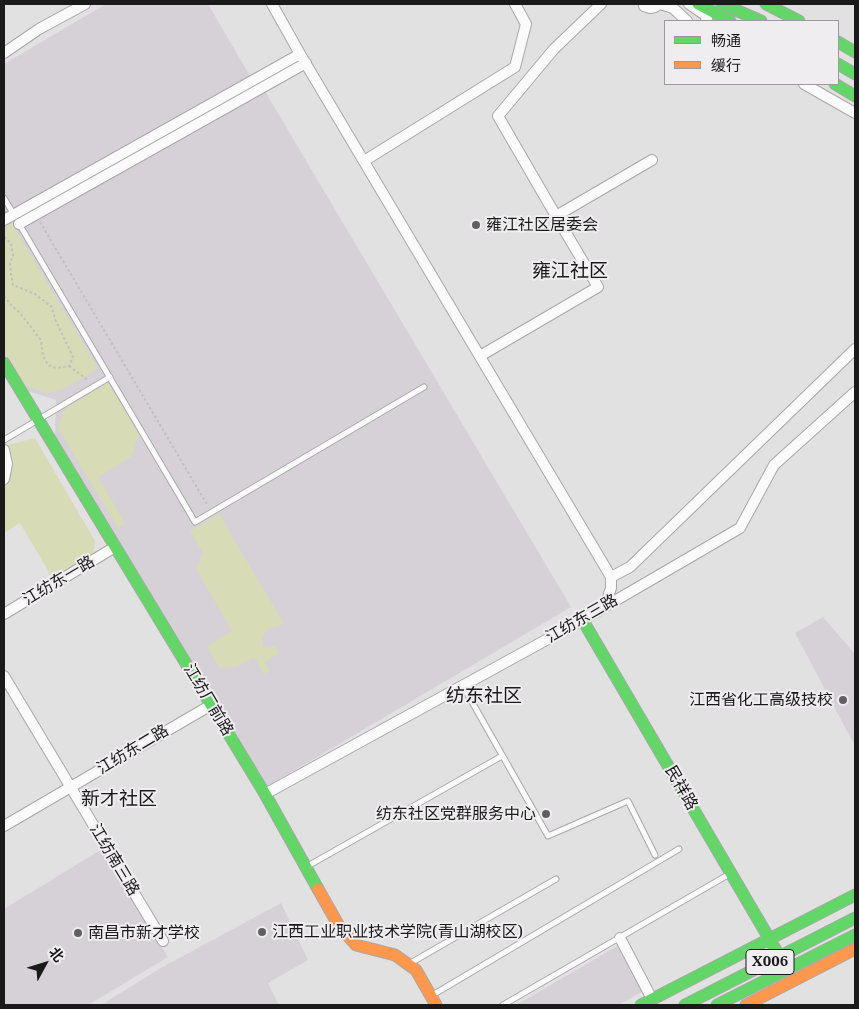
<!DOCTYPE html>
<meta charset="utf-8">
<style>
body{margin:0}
#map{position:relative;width:859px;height:1009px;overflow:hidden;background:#e2e1e2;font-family:"Noto Serif","Noto Sans SC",serif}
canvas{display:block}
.frame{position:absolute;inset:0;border:5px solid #1b1a1b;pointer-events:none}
.legend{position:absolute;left:664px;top:20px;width:175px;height:65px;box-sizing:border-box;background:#f0edf0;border:1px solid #9b999b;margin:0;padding:6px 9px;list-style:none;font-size:15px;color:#1b1a1b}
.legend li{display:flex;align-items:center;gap:10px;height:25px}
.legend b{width:25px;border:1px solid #9b999b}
.north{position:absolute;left:20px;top:939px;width:50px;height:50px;-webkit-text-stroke:4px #f0edf0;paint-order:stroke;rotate:51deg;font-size:14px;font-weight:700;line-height:20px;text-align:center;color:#1b1a1b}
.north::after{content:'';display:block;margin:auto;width:18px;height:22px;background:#1b1a1b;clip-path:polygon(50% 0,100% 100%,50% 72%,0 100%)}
</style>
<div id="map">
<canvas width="859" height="1009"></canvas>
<div class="frame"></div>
<ul class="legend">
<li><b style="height:6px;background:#63d668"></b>畅通</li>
<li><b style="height:6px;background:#ff974d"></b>缓行</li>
</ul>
<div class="north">北</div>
</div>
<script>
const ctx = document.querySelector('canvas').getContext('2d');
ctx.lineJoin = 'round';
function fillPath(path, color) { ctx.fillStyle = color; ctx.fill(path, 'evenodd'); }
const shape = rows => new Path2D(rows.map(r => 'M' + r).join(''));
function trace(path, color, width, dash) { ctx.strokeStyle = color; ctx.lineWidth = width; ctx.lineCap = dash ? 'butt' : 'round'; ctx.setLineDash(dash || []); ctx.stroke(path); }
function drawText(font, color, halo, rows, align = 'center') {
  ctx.font = font + ' "Noto Serif","Noto Sans SC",serif'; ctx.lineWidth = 4; ctx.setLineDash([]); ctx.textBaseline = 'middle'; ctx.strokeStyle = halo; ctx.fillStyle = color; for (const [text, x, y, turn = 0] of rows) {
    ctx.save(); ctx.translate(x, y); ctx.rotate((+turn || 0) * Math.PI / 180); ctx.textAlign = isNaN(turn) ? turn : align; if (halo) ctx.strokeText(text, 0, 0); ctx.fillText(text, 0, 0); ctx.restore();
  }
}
const built = shape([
 [106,4,208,4,250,76,4,214,4,64],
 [260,83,571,607,268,786,55,437,56,400,25,390,4,353,4,227],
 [823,617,855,654,855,746,795,633],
 [102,849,168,957,88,1005,4,1005,4,909],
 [281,903,308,960,268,983,279,1005,101,1005,159,969],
 [621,944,646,990,618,1005,516,1005]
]);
const green = shape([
 [12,223,98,369,63,389,48,393,23,385,4,351,4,227],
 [108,383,139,434,131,457,98,477,125,523,118,528,58,428,63,412,67,407],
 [35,438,95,541,94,552,90,557,53,579,20,523,4,533,4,439,7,445],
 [219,514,283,622,278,627,270,628,262,637,263,648,275,646,279,653,265,662,270,671,264,674,254,657,238,666,220,669,207,646,232,631,196,569,203,553,190,531]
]);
const path = shape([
 [40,222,208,506],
 [4,237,11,243,13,255,10,264,11,274,13,285,35,294,52,307,55,319,73,357,69,366,56,368,48,365,43,356,41,340,20,313,11,305,4,296],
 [69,366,89,381]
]);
const lane = shape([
 [4,198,14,215],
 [18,222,195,522,424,387],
 [4,440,110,377],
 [463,686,548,836,628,801,655,855],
 [306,867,502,756],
 [409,964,556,879],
 [431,996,679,849],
 [503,1005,726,876]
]);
const street = shape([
 [272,4,300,54,611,577,611,588,605,606],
 [645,4,644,6,650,8,655,7,659,4],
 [660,4,673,8,687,21],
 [689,4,705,15,707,19,706,21],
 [4,53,39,29,85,4],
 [804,84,855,113],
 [364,161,515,67,526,24,515,4],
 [556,216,498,116,554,49,601,4],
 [4,220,300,54],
 [19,224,306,63],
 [480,356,598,287,556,216,652,160],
 [4,450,7,464,4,479],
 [611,577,630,567,855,349],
 [4,614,115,547],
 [4,676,163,941],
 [265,794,577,623,740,528,774,465,855,392],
 [4,826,211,705],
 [620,938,652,999]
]);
const fast = shape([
 [698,4,730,21],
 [722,4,761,21],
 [766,4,799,21],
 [838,42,855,52],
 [838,64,855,74],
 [835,84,855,96],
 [4,363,265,794,318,889],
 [582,619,780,957],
 [641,1005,855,895],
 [685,1005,855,918],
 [717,1005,855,935]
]);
const slow = shape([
 [318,889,339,926,356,945,395,955,416,970,436,1005],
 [746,1005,855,949]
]);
const markers = [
 [476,225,5,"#616061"],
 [843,700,5,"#616061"],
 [546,814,5,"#616061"],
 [262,932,5,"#616061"],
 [78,933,5,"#616061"]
];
const shields = [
 [770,962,48]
];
const shieldNames = [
 ["X006",770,962]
];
const poiNames = [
 ["雍江社区居委会",486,225],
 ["江西省化工高级技校",833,700,"right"],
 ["纺东社区党群服务中心",536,814,"right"],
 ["江西工业职业技术学院(青山湖校区)",272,932],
 ["南昌市新才学校",88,933]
];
const streetNames = [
 ["江纺东一路",59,581,-31],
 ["江纺东三路",582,619,-30],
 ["江纺厂前路",208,700,59],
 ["江纺东二路",133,750,-31],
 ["民祥路",681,788,60],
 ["江纺南三路",114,860,59]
];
const quarterNames = [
 ["雍江社区",570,272],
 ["纺东社区",484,697],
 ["新才社区",119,800]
];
fillPath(built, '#d6d1d6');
fillPath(green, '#d7dcb7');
trace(lane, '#a9a8a9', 7);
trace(street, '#a9a8a9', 12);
trace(fast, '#a9a8a9', 13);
trace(slow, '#a9a8a9', 13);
trace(path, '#c1c0c1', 2, [2.5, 2.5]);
trace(lane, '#fbfafb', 5);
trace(street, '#fbfafb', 10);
trace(fast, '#63d668', 11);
trace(slow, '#ff974d', 11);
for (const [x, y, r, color] of markers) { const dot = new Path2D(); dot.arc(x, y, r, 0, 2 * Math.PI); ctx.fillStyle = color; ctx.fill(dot); trace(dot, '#f0edf0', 2); }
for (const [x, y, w] of shields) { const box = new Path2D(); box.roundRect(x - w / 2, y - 12.5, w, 25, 4); ctx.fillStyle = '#f0edf0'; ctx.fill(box); trace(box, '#1b1a1b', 1); }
drawText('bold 15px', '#1b1a1b', null, shieldNames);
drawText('16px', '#1b1a1b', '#f0edf0', poiNames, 'left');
drawText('16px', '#1b1a1b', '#f0edf0', streetNames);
drawText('19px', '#1b1a1b', '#f0edf0', quarterNames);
</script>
